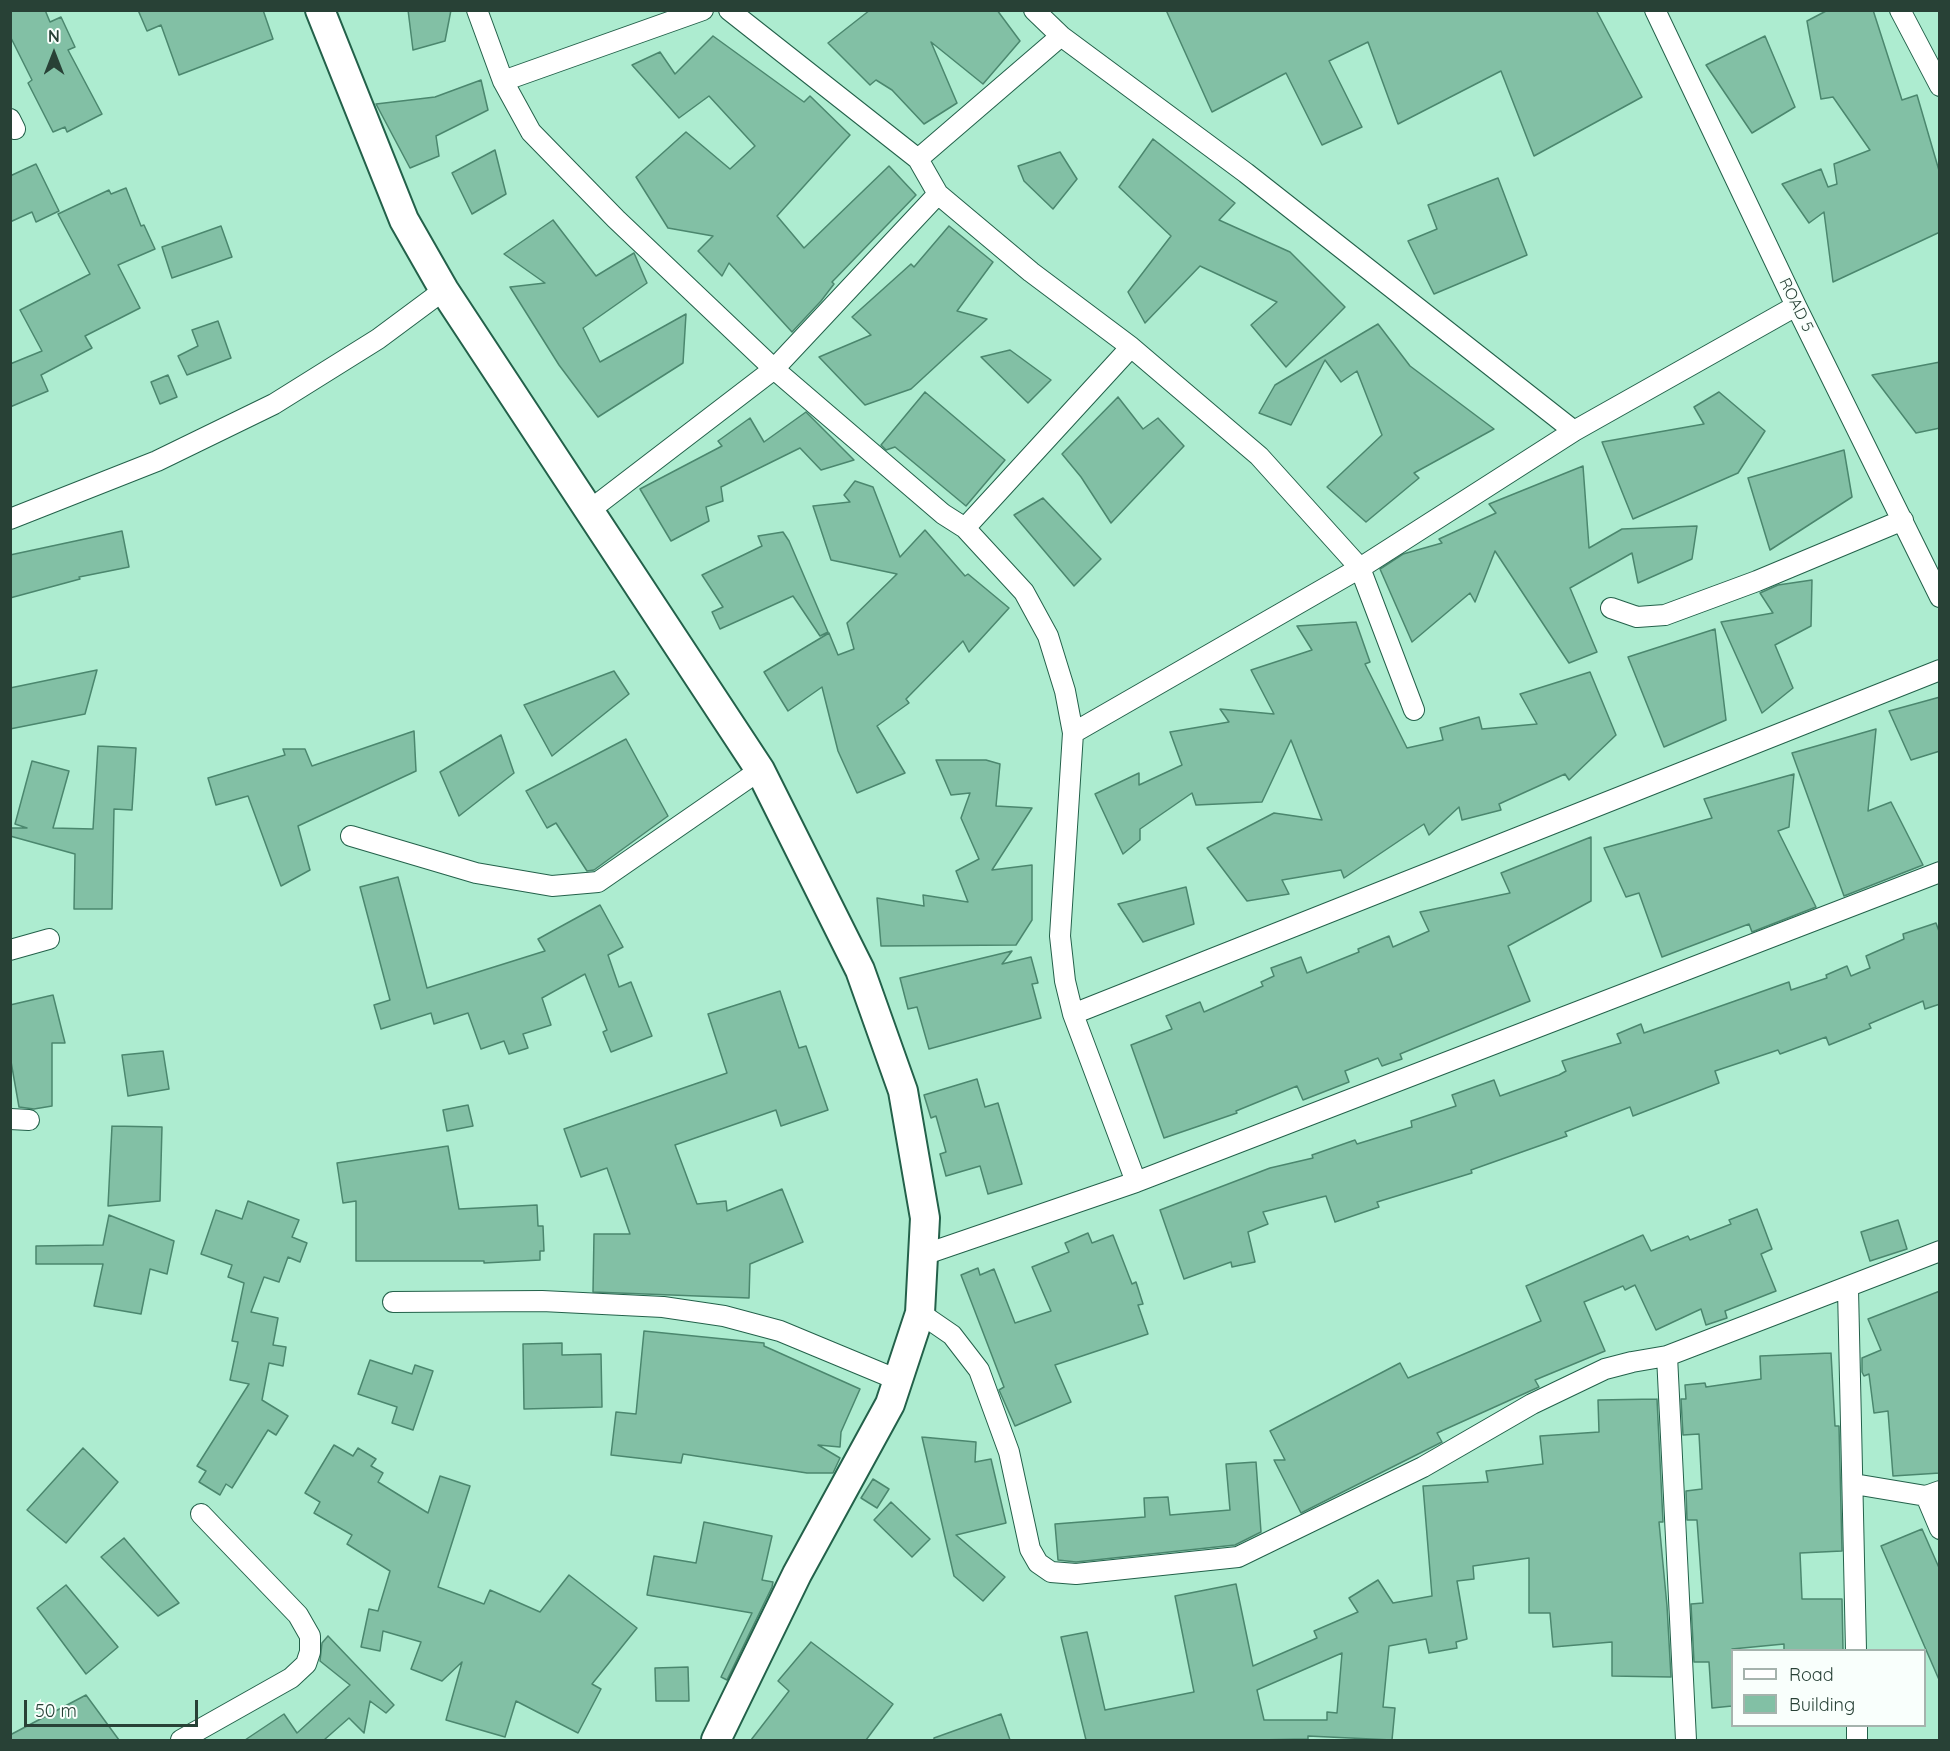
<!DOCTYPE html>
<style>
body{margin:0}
#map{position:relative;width:1950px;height:1751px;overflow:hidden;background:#adecd0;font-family:Quicksand,sans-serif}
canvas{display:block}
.frame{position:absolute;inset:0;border:12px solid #284136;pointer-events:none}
.legend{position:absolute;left:1731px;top:1649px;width:195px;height:78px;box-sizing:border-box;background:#f9fffc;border:2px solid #a5b3ad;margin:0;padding:8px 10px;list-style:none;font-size:18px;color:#284136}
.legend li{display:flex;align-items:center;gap:12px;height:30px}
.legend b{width:30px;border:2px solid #a5b3ad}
.north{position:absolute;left:24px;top:24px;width:60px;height:60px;-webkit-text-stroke:4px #f9fffc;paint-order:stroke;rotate:0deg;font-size:16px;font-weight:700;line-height:24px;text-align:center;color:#284136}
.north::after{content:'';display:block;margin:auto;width:21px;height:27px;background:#284136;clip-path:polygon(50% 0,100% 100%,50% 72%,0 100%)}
.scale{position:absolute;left:24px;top:1700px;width:174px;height:27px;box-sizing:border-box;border:3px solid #284136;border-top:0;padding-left:8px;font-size:18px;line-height:21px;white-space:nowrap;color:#284136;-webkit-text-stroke:4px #f9fffc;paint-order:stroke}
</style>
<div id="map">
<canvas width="1950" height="1751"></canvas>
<div class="frame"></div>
<ul class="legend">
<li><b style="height:8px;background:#fff"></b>Road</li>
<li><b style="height:16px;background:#82c0a5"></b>Building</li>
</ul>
<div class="north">N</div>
<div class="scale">50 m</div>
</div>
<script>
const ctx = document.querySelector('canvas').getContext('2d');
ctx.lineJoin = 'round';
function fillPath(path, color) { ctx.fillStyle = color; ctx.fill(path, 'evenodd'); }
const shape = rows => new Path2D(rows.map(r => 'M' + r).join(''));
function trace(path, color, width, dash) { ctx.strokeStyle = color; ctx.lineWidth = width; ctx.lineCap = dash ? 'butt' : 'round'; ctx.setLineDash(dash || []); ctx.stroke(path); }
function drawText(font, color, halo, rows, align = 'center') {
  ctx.font = font + ' Quicksand,sans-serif'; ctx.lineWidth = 4.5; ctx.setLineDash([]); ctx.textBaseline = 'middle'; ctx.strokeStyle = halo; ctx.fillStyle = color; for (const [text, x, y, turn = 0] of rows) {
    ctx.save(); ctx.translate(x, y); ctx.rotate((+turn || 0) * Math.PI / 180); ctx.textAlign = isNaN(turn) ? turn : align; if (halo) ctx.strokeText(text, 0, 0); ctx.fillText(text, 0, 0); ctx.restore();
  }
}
const building = shape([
 [10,10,45,10,50,22,61,17,75,47,68,50,102,114,67,132,65,127,53,132,28,83,32,80,10,36,10,10],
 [138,10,263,10,273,39,179,75,161,25,147,31,138,10],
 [408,10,451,10,445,41,413,50,408,10],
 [870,10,997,10,1020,41,983,84,931,42,957,103,924,124,892,90,876,80,870,85,828,43,870,10],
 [1166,10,1596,10,1642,97,1534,156,1501,71,1398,124,1368,42,1329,61,1362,127,1322,145,1286,73,1212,112,1166,10],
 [1828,10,1873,10,1902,100,1917,95,1940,174,1940,232,1833,282,1824,212,1809,223,1782,184,1821,169,1828,187,1837,184,1834,164,1870,150,1833,97,1821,99,1807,21,1828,10],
 [713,36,804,102,810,96,850,135,777,216,804,248,889,166,916,195,832,282,834,284,821,301,792,332,729,263,722,276,698,251,713,236,668,228,636,177,686,132,730,169,755,146,709,96,679,118,632,65,660,52,675,74,713,36],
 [1765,36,1795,107,1752,133,1706,65,1765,36],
 [481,80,488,110,436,136,439,156,410,168,376,104,435,97,481,80],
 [1153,139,1235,203,1219,220,1290,252,1345,307,1286,367,1251,325,1277,302,1200,266,1145,323,1128,292,1171,236,1119,187,1153,139],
 [495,150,506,194,472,214,452,173,495,150],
 [1060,152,1077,179,1053,209,1024,181,1018,166,1060,152],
 [36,164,59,211,36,222,32,212,10,222,10,176,36,164],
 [1498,178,1527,255,1434,294,1408,241,1437,229,1428,205,1498,178],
 [126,188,141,226,144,225,155,249,118,265,140,308,85,336,92,348,41,375,48,391,10,407,10,364,42,351,20,310,90,274,58,214,109,190,111,194,126,188],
 [553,220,596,276,634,253,647,283,583,328,600,362,686,314,683,363,598,417,559,365,510,287,545,283,504,254,553,220],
 [221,226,232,257,172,278,162,247,221,226],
 [949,226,993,262,957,311,987,319,911,389,865,405,819,357,871,335,852,317,911,264,914,267,949,226],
 [218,321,231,358,187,375,178,356,198,346,192,330,218,321],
 [1378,324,1410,366,1494,429,1414,473,1419,478,1366,522,1327,487,1382,435,1357,371,1341,382,1325,360,1291,425,1259,413,1275,385,1378,324],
 [1010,350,1051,380,1028,403,981,357,1010,350],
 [1940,362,1940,428,1916,433,1872,375,1940,362],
 [168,375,177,397,160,404,151,382,168,375],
 [925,392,1005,460,966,506,895,447,886,450,881,445,925,392],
 [1719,392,1765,431,1738,473,1633,519,1602,442,1704,424,1694,407,1719,392],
 [1118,397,1143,429,1158,418,1184,446,1111,523,1081,477,1062,454,1118,397],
 [806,412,854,460,821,470,800,448,721,487,723,501,706,507,709,521,671,541,640,489,722,446,718,441,750,418,764,442,806,412],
 [1844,450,1852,497,1770,550,1748,478,1844,450],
 [1583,466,1589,548,1622,529,1697,526,1692,559,1638,583,1632,553,1570,588,1597,652,1569,663,1495,551,1475,602,1470,593,1412,642,1380,569,1403,554,1442,543,1439,539,1496,513,1489,504,1583,466],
 [855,481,873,487,900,557,925,530,965,576,968,574,1009,608,969,652,963,641,906,699,909,703,877,726,905,773,857,793,838,751,822,687,788,711,764,672,829,633,838,655,854,649,847,623,897,574,831,560,813,506,850,502,844,495,855,481],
 [1043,498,1101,559,1074,586,1014,515,1043,498],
 [122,531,129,567,79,577,80,579,10,598,10,555,122,531],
 [783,532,789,541,828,632,820,636,793,596,720,629,712,612,723,607,702,575,762,546,758,536,783,532],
 [1812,580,1811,626,1775,645,1793,688,1762,713,1721,622,1773,613,1760,593,1778,585,1812,580],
 [1356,622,1370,662,1365,664,1407,748,1443,740,1440,728,1479,717,1482,729,1537,724,1520,694,1590,672,1616,735,1569,780,1565,774,1499,804,1501,810,1462,820,1459,807,1429,835,1424,824,1344,878,1341,870,1282,880,1289,894,1247,901,1207,848,1274,813,1322,820,1291,740,1262,802,1196,805,1192,793,1140,829,1140,840,1123,854,1095,794,1139,773,1139,785,1182,765,1170,732,1229,722,1220,709,1274,714,1251,670,1312,650,1297,626,1356,622],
 [1715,629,1726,720,1664,747,1628,657,1715,629],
 [97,670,85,714,10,729,10,688,97,670],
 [614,671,629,694,552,756,524,705,614,671],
 [1940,697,1940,751,1911,760,1889,711,1940,697],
 [1876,729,1868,811,1891,802,1923,865,1844,896,1792,753,1876,729],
 [414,731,416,771,298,826,310,870,281,886,248,796,216,805,208,778,285,755,283,749,305,749,312,766,414,731],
 [501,735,514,773,459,816,440,772,501,735],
 [626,739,668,816,594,870,587,871,556,823,547,828,526,791,626,739],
 [98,746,136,748,132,810,114,809,112,909,74,909,75,854,10,836,10,828,27,828,15,824,32,761,69,771,53,828,93,829,98,746],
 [936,760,986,760,1000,764,996,806,1032,808,992,870,1032,865,1032,920,1016,945,881,946,877,898,924,906,923,895,968,902,956,871,979,859,961,818,970,793,951,795,936,760],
 [1794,774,1789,827,1778,831,1816,907,1752,932,1749,924,1662,957,1639,893,1626,897,1604,848,1712,818,1704,799,1794,774],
 [1591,837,1591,901,1508,946,1530,1001,1400,1054,1402,1059,1382,1066,1378,1058,1345,1071,1349,1082,1303,1100,1297,1086,1236,1111,1237,1113,1164,1138,1131,1045,1172,1029,1166,1016,1200,1002,1204,1012,1263,986,1261,982,1274,976,1271,968,1301,957,1307,973,1359,952,1358,949,1389,936,1393,947,1429,931,1420,912,1510,893,1501,873,1591,837],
 [398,877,427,988,545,951,538,939,600,905,623,947,608,955,619,987,631,982,652,1036,611,1052,603,1032,607,1030,585,974,542,998,551,1025,523,1034,528,1048,509,1054,504,1041,481,1049,468,1013,434,1024,431,1013,381,1029,374,1005,390,1000,360,887,398,877],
 [1186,887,1194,924,1143,942,1118,904,1186,887],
 [1936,923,1940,934,1940,1004,1925,1009,1923,1001,1869,1024,1871,1028,1829,1045,1826,1037,1780,1054,1778,1050,1715,1071,1719,1083,1633,1116,1630,1107,1565,1132,1567,1136,1471,1170,1472,1173,1377,1202,1379,1207,1335,1222,1326,1196,1263,1212,1268,1224,1248,1232,1255,1262,1232,1267,1231,1262,1184,1279,1160,1210,1270,1168,1313,1158,1312,1155,1355,1140,1357,1144,1412,1127,1411,1121,1456,1106,1452,1095,1494,1080,1500,1096,1559,1075,1566,1071,1562,1061,1621,1043,1617,1034,1641,1024,1644,1033,1789,982,1791,990,1827,978,1826,975,1847,966,1851,976,1870,968,1866,956,1904,939,1903,934,1936,923],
 [1012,951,1002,964,1031,957,1038,983,1032,984,1041,1018,929,1049,917,1007,908,1009,900,978,1012,951],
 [780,991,799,1048,806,1046,828,1110,781,1126,776,1110,675,1145,697,1204,726,1201,727,1211,782,1189,803,1242,750,1264,749,1298,593,1292,594,1234,630,1234,607,1168,581,1177,564,1129,727,1073,708,1014,780,991],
 [53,995,65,1043,52,1043,52,1106,34,1109,19,1107,10,1056,10,1005,53,995],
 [163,1051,169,1089,128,1096,122,1055,163,1051],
 [977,1079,985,1107,998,1103,1022,1184,988,1194,980,1166,946,1176,940,1154,946,1152,936,1116,931,1118,924,1095,977,1079],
 [468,1105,473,1126,447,1131,443,1110,468,1105],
 [112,1126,162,1127,160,1201,108,1206,112,1126],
 [448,1146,459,1209,537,1205,538,1226,543,1226,544,1251,540,1251,540,1260,484,1263,484,1261,356,1261,356,1201,343,1203,337,1163,448,1146],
 [248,1201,299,1220,292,1237,307,1243,300,1262,288,1257,279,1282,264,1277,251,1312,278,1318,273,1345,286,1347,283,1366,269,1363,262,1400,288,1416,276,1435,268,1430,232,1488,226,1484,220,1495,199,1482,206,1471,197,1466,249,1384,230,1380,238,1342,232,1341,244,1283,228,1277,232,1265,201,1254,216,1210,242,1219,248,1201],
 [1757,1209,1772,1249,1761,1254,1776,1291,1725,1311,1727,1318,1706,1325,1701,1309,1656,1330,1635,1285,1625,1290,1623,1286,1584,1302,1605,1351,1535,1380,1539,1387,1437,1433,1442,1442,1301,1513,1274,1460,1285,1460,1270,1431,1400,1363,1408,1378,1541,1321,1526,1286,1643,1235,1651,1251,1688,1236,1690,1240,1731,1224,1729,1220,1757,1209],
 [109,1215,174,1241,167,1274,150,1269,141,1314,94,1306,103,1264,36,1264,36,1246,103,1245,109,1215],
 [1898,1220,1907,1249,1870,1261,1861,1232,1898,1220],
 [1088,1233,1092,1243,1113,1235,1132,1284,1136,1282,1143,1304,1138,1305,1148,1334,1055,1365,1071,1402,1015,1426,999,1390,1004,1387,961,1275,978,1268,980,1275,994,1269,1015,1323,1051,1311,1032,1267,1069,1252,1065,1243,1088,1233],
 [1940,1291,1940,1473,1893,1476,1888,1411,1874,1413,1869,1374,1864,1376,1862,1372,1862,1358,1881,1350,1868,1319,1940,1291],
 [644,1331,764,1343,764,1346,860,1389,841,1432,840,1447,818,1445,840,1458,833,1473,807,1473,683,1454,681,1463,611,1455,616,1412,636,1414,644,1331],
 [562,1343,562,1355,601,1354,602,1407,524,1409,523,1344,562,1343],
 [1831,1353,1835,1426,1839,1426,1842,1551,1800,1553,1802,1599,1842,1599,1843,1650,1784,1650,1784,1644,1732,1649,1732,1706,1712,1708,1709,1662,1694,1662,1691,1604,1703,1603,1697,1520,1687,1520,1686,1491,1702,1489,1699,1434,1683,1435,1681,1399,1686,1399,1685,1385,1705,1383,1706,1387,1761,1379,1760,1356,1831,1353],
 [370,1360,412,1374,415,1365,433,1371,413,1430,392,1423,397,1407,358,1394,370,1360],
 [1657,1399,1663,1522,1659,1522,1667,1606,1671,1677,1612,1676,1612,1642,1553,1647,1550,1613,1529,1613,1529,1558,1473,1566,1474,1579,1457,1581,1467,1639,1456,1642,1457,1648,1429,1653,1426,1639,1389,1646,1383,1707,1395,1708,1392,1740,1308,1736,1308,1739,1255,1740,1086,1740,1061,1637,1087,1632,1105,1710,1194,1692,1175,1596,1236,1584,1253,1666,1317,1638,1314,1631,1358,1612,1349,1598,1378,1580,1393,1603,1432,1596,1423,1486,1488,1482,1486,1471,1543,1464,1540,1436,1599,1432,1598,1400,1657,1399],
 [1342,1653,1337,1713,1327,1712,1327,1720,1264,1720,1257,1690,1342,1653],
 [922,1437,976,1442,975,1462,991,1459,1006,1523,956,1535,1005,1577,983,1601,954,1576,922,1437],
 [334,1445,353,1456,358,1448,376,1459,371,1466,383,1473,378,1482,428,1513,440,1476,470,1486,438,1587,484,1604,490,1590,540,1612,569,1575,637,1628,592,1684,601,1689,578,1733,516,1701,505,1737,446,1720,462,1662,442,1681,411,1669,421,1642,383,1631,380,1651,361,1647,369,1609,378,1611,390,1571,347,1544,352,1535,314,1513,320,1502,305,1493,334,1445],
 [83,1448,118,1482,66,1543,27,1510,83,1448],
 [1256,1462,1261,1532,1235,1545,1076,1562,1058,1560,1055,1524,1145,1517,1144,1498,1168,1497,1170,1515,1230,1510,1226,1464,1256,1462],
 [873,1479,889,1489,877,1508,861,1498,873,1479],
 [891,1502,930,1539,912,1557,874,1520,891,1502],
 [704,1522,772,1536,762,1580,773,1582,772,1587,727,1680,721,1677,752,1613,647,1595,654,1556,696,1563,704,1522],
 [1922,1529,1940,1570,1940,1682,1881,1546,1922,1529],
 [124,1538,179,1603,158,1616,101,1557,124,1538],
 [66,1585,118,1647,86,1674,37,1608,66,1585],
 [328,1636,394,1705,386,1713,370,1701,364,1733,349,1718,324,1740,245,1740,284,1714,297,1733,350,1685,320,1661,322,1643,328,1636],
 [811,1642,893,1704,866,1740,751,1740,789,1691,778,1681,811,1642],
 [688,1667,689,1701,656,1701,655,1668,688,1667],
 [86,1695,119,1740,10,1740,10,1735,86,1695],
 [1001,1714,1010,1740,934,1740,934,1738,1001,1714]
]);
const street = shape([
 [477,10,503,81,531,132,616,219,774,369,943,514,965,528,1024,592,1048,636,1065,691,1073,733,1060,936,1065,981,1073,1014,1136,1182],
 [729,10,918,159,938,194,1031,272,1131,347,1259,456,1360,568,1414,710],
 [1034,10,1061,36,1246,173,1574,431],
 [1655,10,1796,306,1940,597],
 [1900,10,1940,86],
 [503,81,703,10],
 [10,119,15,129],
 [918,159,1061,36],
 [590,510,774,369,938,194],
 [10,519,157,461,274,404,378,339,444,290],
 [965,528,1131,347],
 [1611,608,1637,617,1665,615,1757,581,1903,520],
 [1073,733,1360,568,1574,431,1796,306],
 [351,836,476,873,552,886,598,882,760,770],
 [10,950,49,939],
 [1073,1014,1940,670],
 [10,1119,29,1120],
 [923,1255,1136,1182,1940,872],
 [1848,1289,1856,1650],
 [393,1302,542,1301,663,1307,724,1316,780,1331,898,1380],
 [920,1313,952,1335,979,1370,1009,1452,1030,1549,1038,1563,1051,1572,1076,1574,1238,1557,1423,1467,1532,1404,1605,1369,1632,1362,1667,1356,1940,1251],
 [1667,1356,1686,1740],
 [1854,1484,1926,1496,1940,1491],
 [1926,1496,1940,1529],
 [1857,1726,1857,1740],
 [181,1740,291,1678,306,1664,310,1652,310,1636,298,1615,201,1514]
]);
const secondary = shape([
 [320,10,404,220,444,290,760,770,860,970,903,1091,925,1218,920,1313,890,1404,797,1574,716,1740]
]);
const streetNames = [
 ["ROAD 5",1796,305,64]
];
fillPath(building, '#82c0a5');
trace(building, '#4b876e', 1.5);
trace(street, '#23614a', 22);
trace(secondary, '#23614a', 32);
trace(street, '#fff', 20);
trace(secondary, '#fff', 28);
drawText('16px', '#284136', '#f9fffc', streetNames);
</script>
